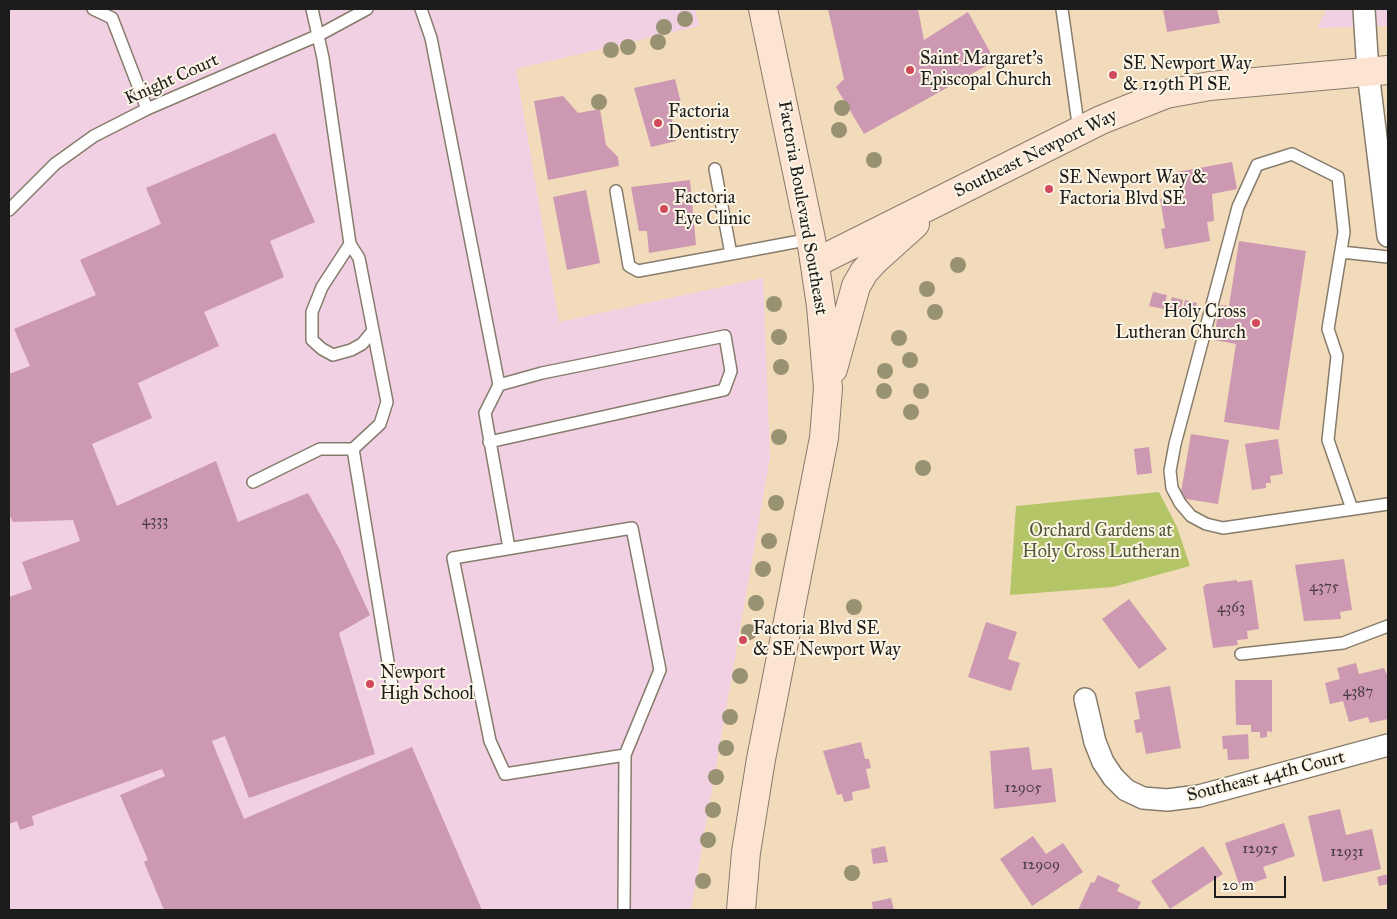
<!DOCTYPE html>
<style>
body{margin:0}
#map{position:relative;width:1397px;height:919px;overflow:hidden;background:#f2dbbb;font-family:"IM FELL Great Primer",serif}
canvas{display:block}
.frame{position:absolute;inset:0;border:10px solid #1c1c1c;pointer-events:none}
.scale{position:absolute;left:1214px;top:876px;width:72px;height:22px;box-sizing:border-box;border:2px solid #1c1c1c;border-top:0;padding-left:6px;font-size:15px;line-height:18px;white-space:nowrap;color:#1c1c1c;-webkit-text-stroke:4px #fcf5e5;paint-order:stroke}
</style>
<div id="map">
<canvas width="1397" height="919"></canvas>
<div class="frame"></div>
<div class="scale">20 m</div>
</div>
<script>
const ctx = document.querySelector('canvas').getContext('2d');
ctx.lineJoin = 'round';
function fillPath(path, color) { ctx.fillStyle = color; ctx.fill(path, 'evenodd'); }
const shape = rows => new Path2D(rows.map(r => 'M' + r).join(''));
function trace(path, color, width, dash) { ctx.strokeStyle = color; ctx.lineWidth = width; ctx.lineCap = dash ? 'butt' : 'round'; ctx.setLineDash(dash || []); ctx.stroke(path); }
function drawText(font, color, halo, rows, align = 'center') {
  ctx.font = font + ' "IM FELL Great Primer",serif'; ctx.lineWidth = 4; ctx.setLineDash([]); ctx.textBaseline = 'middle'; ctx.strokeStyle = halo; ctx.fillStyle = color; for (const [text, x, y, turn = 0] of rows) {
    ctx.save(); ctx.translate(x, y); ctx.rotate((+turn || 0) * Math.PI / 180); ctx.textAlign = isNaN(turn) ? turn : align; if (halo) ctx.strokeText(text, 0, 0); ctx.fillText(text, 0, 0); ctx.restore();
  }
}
const built = shape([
 [9,9,695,9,699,26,516,69,559,322,763,278,770,457,691,910,9,910],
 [1327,9,1388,9,1388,26,1317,28]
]);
const green = shape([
 [1159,492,1177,527,1190,566,1113,587,1010,595,1016,506]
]);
const building = shape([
 [828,9,918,9,924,40,968,12,995,61,864,134,836,87,844,79],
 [1163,9,1217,9,1220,23,1167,32],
 [675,79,681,103,669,105,676,141,651,147,634,88],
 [563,96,578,113,600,109,606,145,618,157,619,166,548,180,534,101],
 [275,133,315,222,270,241,284,277,204,312,219,346,138,383,152,418,92,444,117,506,216,461,238,522,308,493,339,548,370,615,339,633,375,754,249,798,225,736,212,741,217,754,244,819,412,747,482,910,164,910,144,862,148,860,120,795,165,776,162,769,32,816,34,825,20,830,17,821,9,824,9,597,32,589,22,562,80,541,73,520,13,522,9,514,9,374,30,366,14,329,96,295,80,260,161,224,146,188],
 [1232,162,1237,189,1212,194,1214,221,1207,222,1210,241,1165,249,1161,229,1165,228,1160,199,1182,195,1177,172],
 [690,180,696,245,649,253,647,231,639,231,631,187],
 [586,190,600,263,567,270,553,197],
 [1239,241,1306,251,1279,430,1224,422,1236,344,1214,340,1219,305,1229,306],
 [1153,292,1167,295,1164,309,1149,306],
 [1172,297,1183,300,1179,315,1168,312],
 [1185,300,1197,303,1193,319,1181,316],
 [1191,434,1229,440,1218,504,1180,498],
 [1278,439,1283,474,1270,476,1271,483,1266,483,1266,488,1252,490,1245,444],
 [1149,447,1152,473,1137,475,1134,449],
 [1344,559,1352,610,1340,612,1341,619,1304,621,1295,565],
 [1237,580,1237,582,1252,580,1259,629,1247,631,1248,639,1237,640,1238,645,1213,648,1203,587,1206,584],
 [1129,599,1167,649,1139,669,1102,619],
 [986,622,1017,632,1008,659,1020,663,1011,691,968,677],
 [1356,663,1359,674,1384,668,1388,677,1388,719,1370,723,1368,717,1349,722,1343,701,1330,704,1325,683,1340,679,1337,668],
 [1235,680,1272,680,1272,732,1267,731,1267,737,1260,738,1260,732,1251,732,1251,725,1236,725],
 [1170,686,1181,748,1146,754,1142,732,1136,733,1134,720,1140,719,1135,692],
 [1248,734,1249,759,1228,760,1227,749,1223,749,1222,736],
 [861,742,865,759,869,759,871,768,866,769,870,788,852,792,853,800,844,802,842,794,837,795,823,751],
 [1029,747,1032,770,1052,768,1056,802,994,809,990,751],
 [1340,809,1346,835,1372,829,1381,869,1323,882,1308,816],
 [1284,823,1295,856,1263,867,1267,878,1240,887,1225,843],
 [1033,836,1046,854,1063,843,1083,872,1032,906,1000,859],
 [885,846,888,862,873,864,871,849],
 [1203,846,1223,874,1170,909,1151,881],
 [1388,874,1388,884,1379,886,1377,877],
 [1098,875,1120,885,1117,891,1141,902,1137,910,1078,910,1091,882,1094,883],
 [891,898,894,910,873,910,872,902]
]);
const lane = shape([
 [93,9,112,18,147,109],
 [312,9,323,58,350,244,322,287,312,312,312,340,322,349,333,355,351,350,362,344,372,332],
 [421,9,431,38,499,385,485,413,509,548],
 [1062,9,1079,131],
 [715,169,731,254,811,239],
 [616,191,629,266,638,271,731,254],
 [9,210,55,164,94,136,147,109,319,35,367,9],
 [1341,252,1388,257],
 [489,442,724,390,731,371,725,336,542,373,499,385],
 [353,449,392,686],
 [253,482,320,449,353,449,380,424,387,402,359,258,350,244],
 [1352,509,1328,440,1337,356,1328,329,1344,232,1338,177,1292,154,1257,165,1238,207,1175,444,1170,471,1172,488,1180,503,1191,516,1206,524,1223,528,1388,504],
 [1241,654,1343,643,1388,626],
 [624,910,625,755,660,670,632,528,453,558,490,741,505,774,625,755]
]);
const street = shape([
 [1364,9,1368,72,1388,236],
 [1085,699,1095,742,1103,762,1113,777,1126,790,1143,798,1167,800,1199,796,1388,745]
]);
const secondary = shape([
 [815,263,1101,120,1166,94,1210,86,1388,70],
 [833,369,856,286,864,272,875,260,915,224],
 [741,910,746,852,761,759,824,438,828,388,821,306,811,239,763,9]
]);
const trees = [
 [685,19],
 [664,27],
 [658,42],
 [628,47],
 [611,50],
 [599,102],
 [842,108],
 [839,130],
 [874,160],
 [958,265],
 [927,289],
 [774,304],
 [935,312],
 [779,337],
 [899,338],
 [910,360],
 [781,367],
 [885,371],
 [884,391],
 [921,391],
 [911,412],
 [779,437],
 [923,468],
 [776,503],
 [769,541],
 [763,569],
 [756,603],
 [854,607],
 [749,632],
 [740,676],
 [730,717],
 [726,748],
 [716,777],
 [713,810],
 [708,840],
 [852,873],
 [703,881]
];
const markers = [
 [910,70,5,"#d1495b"],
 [1113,75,5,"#d1495b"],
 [658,123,5,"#d1495b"],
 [1049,189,5,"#d1495b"],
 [664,209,5,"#d1495b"],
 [1256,323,5,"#d1495b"],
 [743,640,5,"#d1495b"],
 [370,684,5,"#d1495b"]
];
const numberNames = [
 ["4333",155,521],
 ["4375",1324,587],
 ["4363",1231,608],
 ["4387",1358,692],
 ["12905",1023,788],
 ["12925",1260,849],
 ["12931",1347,852],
 ["12909",1041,865]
];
const poiNames = [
 ["Saint Margaret's",920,60],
 ["Episcopal Church",920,81],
 ["SE Newport Way",1123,65],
 ["& 129th Pl SE",1123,86],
 ["Factoria",668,113],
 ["Dentistry",668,134],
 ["SE Newport Way &",1059,179],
 ["Factoria Blvd SE",1059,200],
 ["Factoria",674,199],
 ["Eye Clinic",674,220],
 ["Holy Cross",1246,313,"right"],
 ["Lutheran Church",1246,334,"right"],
 ["Factoria Blvd SE",753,630],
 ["& SE Newport Way",753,651],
 ["Newport",380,674],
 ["High School",380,695]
];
const streetNames = [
 ["Knight Court",172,80,-24],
 ["Southeast Newport Way",1036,154,-26],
 ["Factoria Boulevard Southeast",802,208,80],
 ["Southeast 44th Court",1266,777,-14]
];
const parkNames = [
 ["Orchard Gardens at",1101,532],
 ["Holy Cross Lutheran",1101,553]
];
fillPath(built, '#f1d0e4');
fillPath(green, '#b4c568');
fillPath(building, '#cc98b2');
trace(lane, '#877c6c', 14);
trace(street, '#877c6c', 24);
trace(secondary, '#877c6c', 30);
trace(lane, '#fff', 11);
trace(street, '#fff', 21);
trace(secondary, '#fde3d1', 28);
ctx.fillStyle = '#999272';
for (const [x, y] of trees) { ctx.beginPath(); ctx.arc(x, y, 8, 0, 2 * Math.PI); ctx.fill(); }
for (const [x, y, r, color] of markers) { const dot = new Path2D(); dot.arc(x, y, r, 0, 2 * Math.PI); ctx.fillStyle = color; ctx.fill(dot); trace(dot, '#fcf5e5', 2); }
drawText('15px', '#483b42', null, numberNames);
drawText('18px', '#1c1c1c', '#fcf5e5', poiNames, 'left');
drawText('18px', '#1c1c1c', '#fcf5e5', streetNames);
drawText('18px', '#515737', '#fcf5e5', parkNames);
</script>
